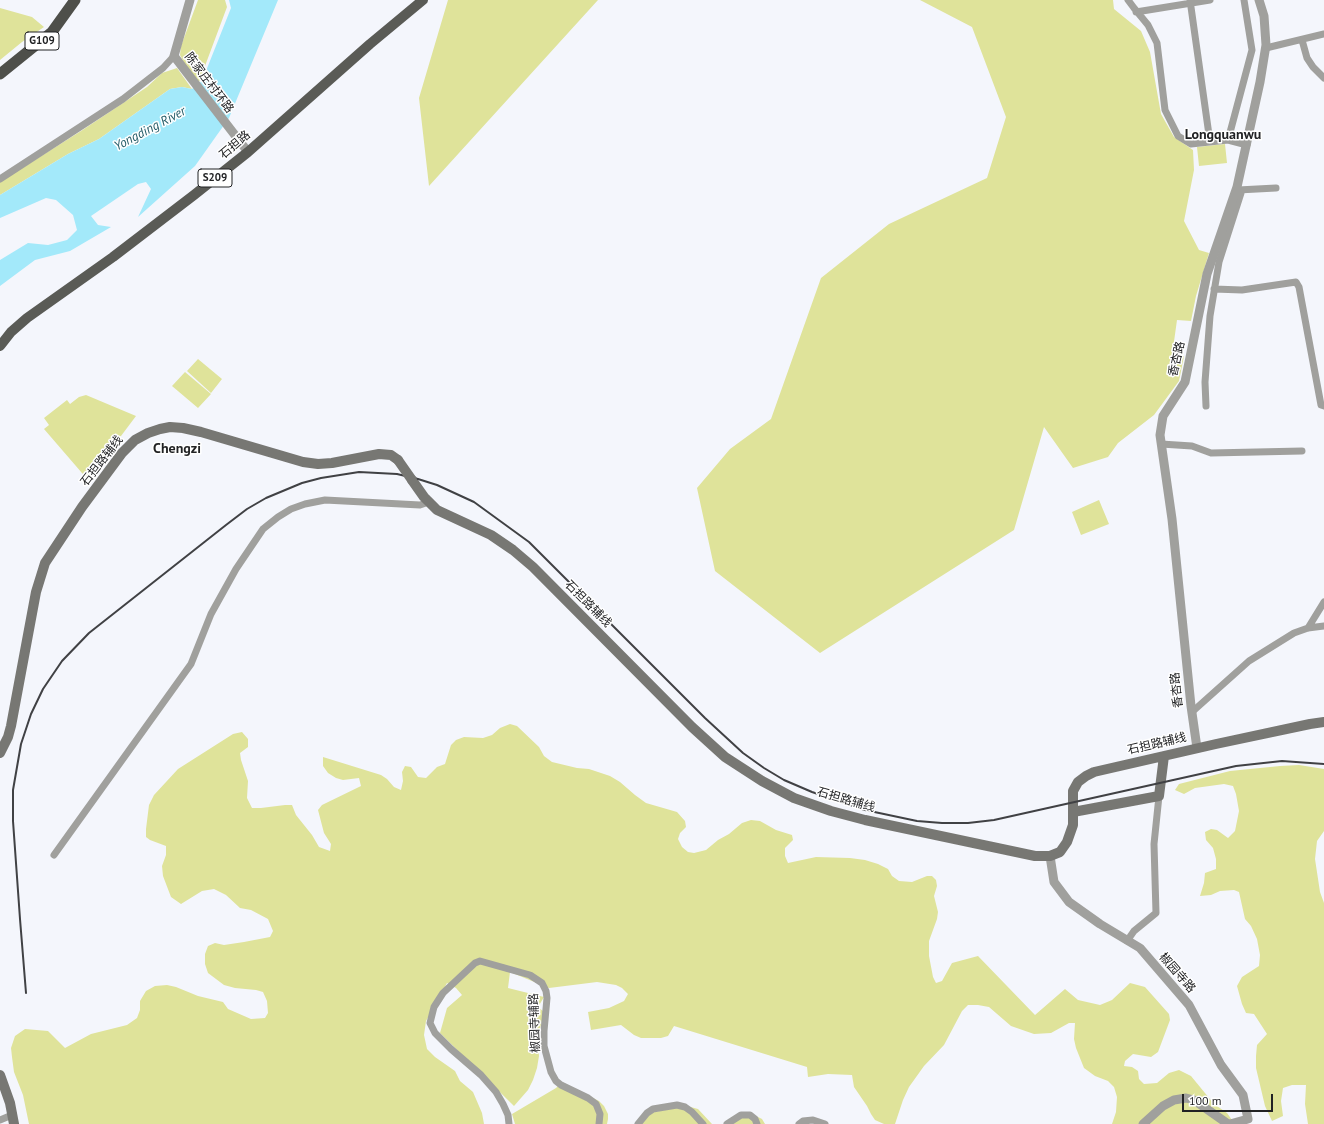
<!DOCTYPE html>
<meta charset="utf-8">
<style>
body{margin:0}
#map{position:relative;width:1324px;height:1124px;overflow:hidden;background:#f4f6fc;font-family:"PT Sans",sans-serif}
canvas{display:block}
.scale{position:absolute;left:1182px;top:1094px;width:91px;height:18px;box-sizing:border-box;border:2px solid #212224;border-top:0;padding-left:5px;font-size:12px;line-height:14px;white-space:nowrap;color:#212224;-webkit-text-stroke:3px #fff;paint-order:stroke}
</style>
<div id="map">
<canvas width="1324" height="1124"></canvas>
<div class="scale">100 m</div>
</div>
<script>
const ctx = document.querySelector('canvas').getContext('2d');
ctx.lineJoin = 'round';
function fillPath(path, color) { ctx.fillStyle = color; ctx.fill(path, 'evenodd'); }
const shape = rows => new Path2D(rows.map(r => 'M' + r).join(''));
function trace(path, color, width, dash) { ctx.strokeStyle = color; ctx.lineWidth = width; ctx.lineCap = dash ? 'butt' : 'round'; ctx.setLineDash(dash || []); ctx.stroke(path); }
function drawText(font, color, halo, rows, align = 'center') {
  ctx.font = font + ' "PT Sans","Noto Sans SC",sans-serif'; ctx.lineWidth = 3; ctx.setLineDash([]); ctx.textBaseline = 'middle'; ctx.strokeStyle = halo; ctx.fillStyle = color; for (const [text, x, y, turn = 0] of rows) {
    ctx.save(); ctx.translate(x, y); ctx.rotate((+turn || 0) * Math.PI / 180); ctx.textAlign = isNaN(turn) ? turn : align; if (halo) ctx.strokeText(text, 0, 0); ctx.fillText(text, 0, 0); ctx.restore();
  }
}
const green = shape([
 [198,0,225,0,227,7,199,82,188,70,180,55,181,46],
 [448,0,598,0,429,186,419,98],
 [920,0,1113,0,1114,9,1141,31,1150,52,1161,114,1174,137,1193,150,1194,170,1184,221,1199,250,1209,253,1196,296,1191,321,1177,320,1172,356,1184,356,1179,381,1154,415,1118,443,1108,457,1073,468,1044,427,1014,530,820,653,715,571,697,488,730,449,771,419,821,278,889,224,987,178,1006,117,972,27],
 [0,8,32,17,44,27,22,42,0,60],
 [177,68,192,89,182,87,170,89,99,139,68,154,0,195,0,182,81,131,147,87,162,73],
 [1225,144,1227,163,1199,166,1197,147],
 [198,359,222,379,211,393,187,371],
 [185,372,211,394,198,408,172,386],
 [86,395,136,416,88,480,44,429,49,425,44,418,67,400,70,404,79,397],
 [1099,500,1109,524,1081,535,1072,512],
 [510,724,517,726,539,747,544,756,552,762,577,768,589,769,610,776,620,782,635,795,646,803,677,812,685,821,686,827,680,833,678,839,682,847,688,852,694,853,706,850,718,840,729,834,742,823,751,820,760,821,776,830,792,835,793,840,785,848,785,856,788,863,816,857,850,858,865,860,878,864,888,869,892,876,899,881,912,882,927,876,932,876,936,880,937,886,934,896,938,912,937,919,929,941,929,956,933,977,936,983,942,981,952,963,978,956,1035,1015,1065,989,1078,1000,1100,1005,1112,1000,1130,983,1145,987,1169,1014,1170,1020,1158,1052,1151,1057,1133,1054,1125,1061,1124,1066,1132,1067,1138,1071,1139,1079,1144,1084,1157,1083,1169,1073,1179,1070,1191,1076,1214,1104,1227,1113,1232,1120,1232,1124,1112,1124,1116,1112,1117,1097,1114,1087,1108,1081,1095,1076,1084,1068,1076,1048,1074,1039,1075,1023,1069,1023,1051,1033,1034,1034,1011,1026,989,1007,978,1005,968,1005,962,1011,944,1045,924,1066,909,1087,903,1100,895,1124,884,1124,875,1120,871,1114,867,1106,854,1087,852,1075,828,1074,808,1077,807,1067,674,1026,668,1036,661,1038,641,1038,634,1035,621,1025,591,1030,588,1012,609,1008,624,1001,628,994,622,988,616,985,597,982,549,988,510,972,508,988,544,997,538,1007,544,1012,539,1032,538,1045,539,1056,537,1068,533,1080,528,1090,514,1106,440,1033,447,1008,462,995,456,988,447,983,426,1021,424,1035,427,1049,435,1057,455,1071,460,1081,473,1092,482,1113,484,1124,29,1124,23,1095,14,1072,12,1057,11,1048,15,1036,25,1029,48,1031,65,1048,91,1034,127,1025,137,1018,140,1010,140,1001,146,991,155,986,167,985,176,987,198,996,223,1002,228,1009,251,1019,265,1018,268,1013,267,1001,263,992,256,990,235,988,224,985,208,973,205,964,205,954,208,946,215,943,224,945,244,942,270,937,273,931,268,919,251,910,240,908,226,895,214,889,202,891,181,904,171,897,163,876,162,866,166,855,166,846,150,840,146,837,146,829,149,805,154,795,178,769,233,734,242,732,248,739,248,747,240,753,241,760,248,781,247,798,252,808,261,808,285,805,292,805,296,815,312,835,319,847,330,851,331,844,324,833,318,810,322,805,361,786,359,778,343,780,336,778,328,773,323,766,323,757,381,775,387,779,394,787,401,790,403,781,402,772,405,766,411,767,418,777,426,778,437,767,445,764,451,745,456,740,464,737,483,738,492,735,500,728],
 [1299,765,1324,769,1324,831,1317,841,1315,859,1320,892,1324,903,1324,1124,1308,1124,1305,1104,1306,1085,1292,1085,1283,1088,1281,1101,1283,1116,1272,1121,1265,1106,1256,1068,1256,1056,1257,1045,1267,1034,1254,1014,1246,1013,1242,1004,1237,986,1242,977,1259,966,1260,955,1257,939,1251,926,1245,919,1239,892,1234,890,1220,891,1211,895,1200,896,1204,883,1205,873,1216,869,1216,859,1213,848,1206,840,1205,832,1211,829,1217,830,1228,838,1235,831,1239,811,1236,794,1233,786,1224,784,1195,788,1184,794,1175,790,1179,784,1230,771,1280,766],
 [562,1082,599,1101,604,1106,608,1114,608,1119,607,1124,515,1124,512,1114,556,1088],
 [687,1106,698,1109,712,1124,636,1124,649,1113],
 [754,1115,762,1119,765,1124,725,1124,731,1121]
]);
const water = shape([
 [229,0,278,0,229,118,195,166,138,217,151,189,146,182,138,184,91,216,98,225,111,227,70,251,35,260,0,286,0,260,28,243,48,245,67,240,77,230,73,215,56,200,46,198,0,218,0,195,68,154,99,139,170,89,182,87,192,89,202,81,231,8]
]);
const minor = shape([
 [1128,0,1134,8,1148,25,1157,43,1165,110,1178,136,1191,144,1228,140,1247,145],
 [1190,0,1210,142],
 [1136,12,1210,0],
 [1302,40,1307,58,1313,67,1324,78],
 [1266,48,1324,34],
 [1228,140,1252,50,1244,0],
 [0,179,123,99,163,68,174,56],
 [1238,190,1276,188],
 [1214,289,1242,290,1296,282,1299,287,1321,405,1324,406],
 [1206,406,1205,382,1210,316,1219,262,1242,190],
 [1161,444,1192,446,1211,453,1302,451],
 [1308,628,1324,602],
 [1192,712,1249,661,1294,633,1308,628,1324,626],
 [54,855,191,664,211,614,236,569,263,529,278,517,291,509,305,504,325,500,420,505,429,502],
 [1127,941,1134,931,1156,913,1154,844,1159,796],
 [0,1120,12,1115],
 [509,1124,508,1115,503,1104,496,1092,481,1075,451,1049,435,1033,430,1023,434,1007,443,993,475,963,480,961,530,975,542,983,546,991,547,998,544,1031,544,1046,551,1072,556,1081,561,1085,588,1098,596,1104,600,1114,599,1124],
 [638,1124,647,1113,653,1109,677,1105,685,1107,692,1112,703,1124],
 [727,1124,741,1115,750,1115,755,1119,757,1124],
 [799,1124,803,1121,813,1120,825,1124]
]);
const tertiary = shape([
 [190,0,174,56,248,152],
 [1197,748,1191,706,1172,519,1160,435,1163,416,1185,382,1207,274,1237,187,1260,82,1266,45,1264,16,1259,0],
 [1050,856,1054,882,1069,902,1100,924,1140,948,1189,1005,1221,1065,1243,1095,1248,1119,1230,1124],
 [1143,1124,1163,1106,1174,1100,1186,1098,1194,1100,1228,1124]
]);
const secondary = shape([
 [412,480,424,497,437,510,491,535,513,550,533,567,692,727,725,757,762,781,794,798,831,811,865,820,1035,856,1050,856,1060,852,1067,842,1073,825,1073,791,1078,782,1086,776,1094,772,1216,744,1310,724,1324,722],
 [0,753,8,737,11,726,36,592,45,563,82,507,122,453,135,440,148,433,160,429,170,427,183,428,201,432,303,462,318,464,332,463,379,454,391,455,398,460],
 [1073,812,1159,796,1164,756],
 [0,1075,10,1103,14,1124]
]);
const primary = shape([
 [0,346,11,332,27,318,113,257,194,195,248,152,370,44,423,0]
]);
const trunk = shape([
 [0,74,52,32,75,0]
]);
const rail = shape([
 [26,993,20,919,13,821,13,790,21,744,31,714,43,689,62,661,89,633,226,525,247,509,266,498,302,483,321,478,359,472,397,474,418,479,437,485,474,502,529,542,705,718,743,753,764,768,784,780,812,792,865,810,917,821,942,823,968,823,994,820,1236,766,1282,761,1324,764]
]);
const secondaryBridge = shape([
 [398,460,412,480]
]);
const shields = [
 [42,41,34],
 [215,178,34]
];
const shieldNames = [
 ["G109",42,41],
 ["S209",215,178]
];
const streetNames = [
 ["陈家庄村环路",209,83,53],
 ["石担路",235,145,-40],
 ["香杏路",1177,359,-77],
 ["石担路辅线",102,461,-52],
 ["石担路辅线",588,604,45],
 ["香杏路",1177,690,-96],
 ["石担路辅线",1157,744,-13],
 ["石担路辅线",846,800,16],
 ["椒园寺路",1177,973,49],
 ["椒园寺辅路",535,1023,-92]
];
const waterNames = [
 ["Yongding River",150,129,-28]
];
const quarterNames = [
 ["Longquanwu",1223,135],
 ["Chengzi",177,449]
];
fillPath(green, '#dfe39a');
fillPath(water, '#a3e9fa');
trace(minor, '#a0a09d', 7);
trace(tertiary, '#a0a09d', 9);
trace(secondary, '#777773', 10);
trace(primary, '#5a5b56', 10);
trace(trunk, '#4e4f4a', 11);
trace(rail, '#404144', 2);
trace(secondaryBridge, '#777773', 10);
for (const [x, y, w] of shields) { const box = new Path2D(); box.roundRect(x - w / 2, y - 9, w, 18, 3); ctx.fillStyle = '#fff'; ctx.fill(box); trace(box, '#212224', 1); }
drawText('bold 11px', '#212224', null, shieldNames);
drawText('12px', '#212224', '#fff', streetNames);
drawText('italic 13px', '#235b67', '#fff', waterNames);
drawText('bold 14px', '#212224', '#fff', quarterNames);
</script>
